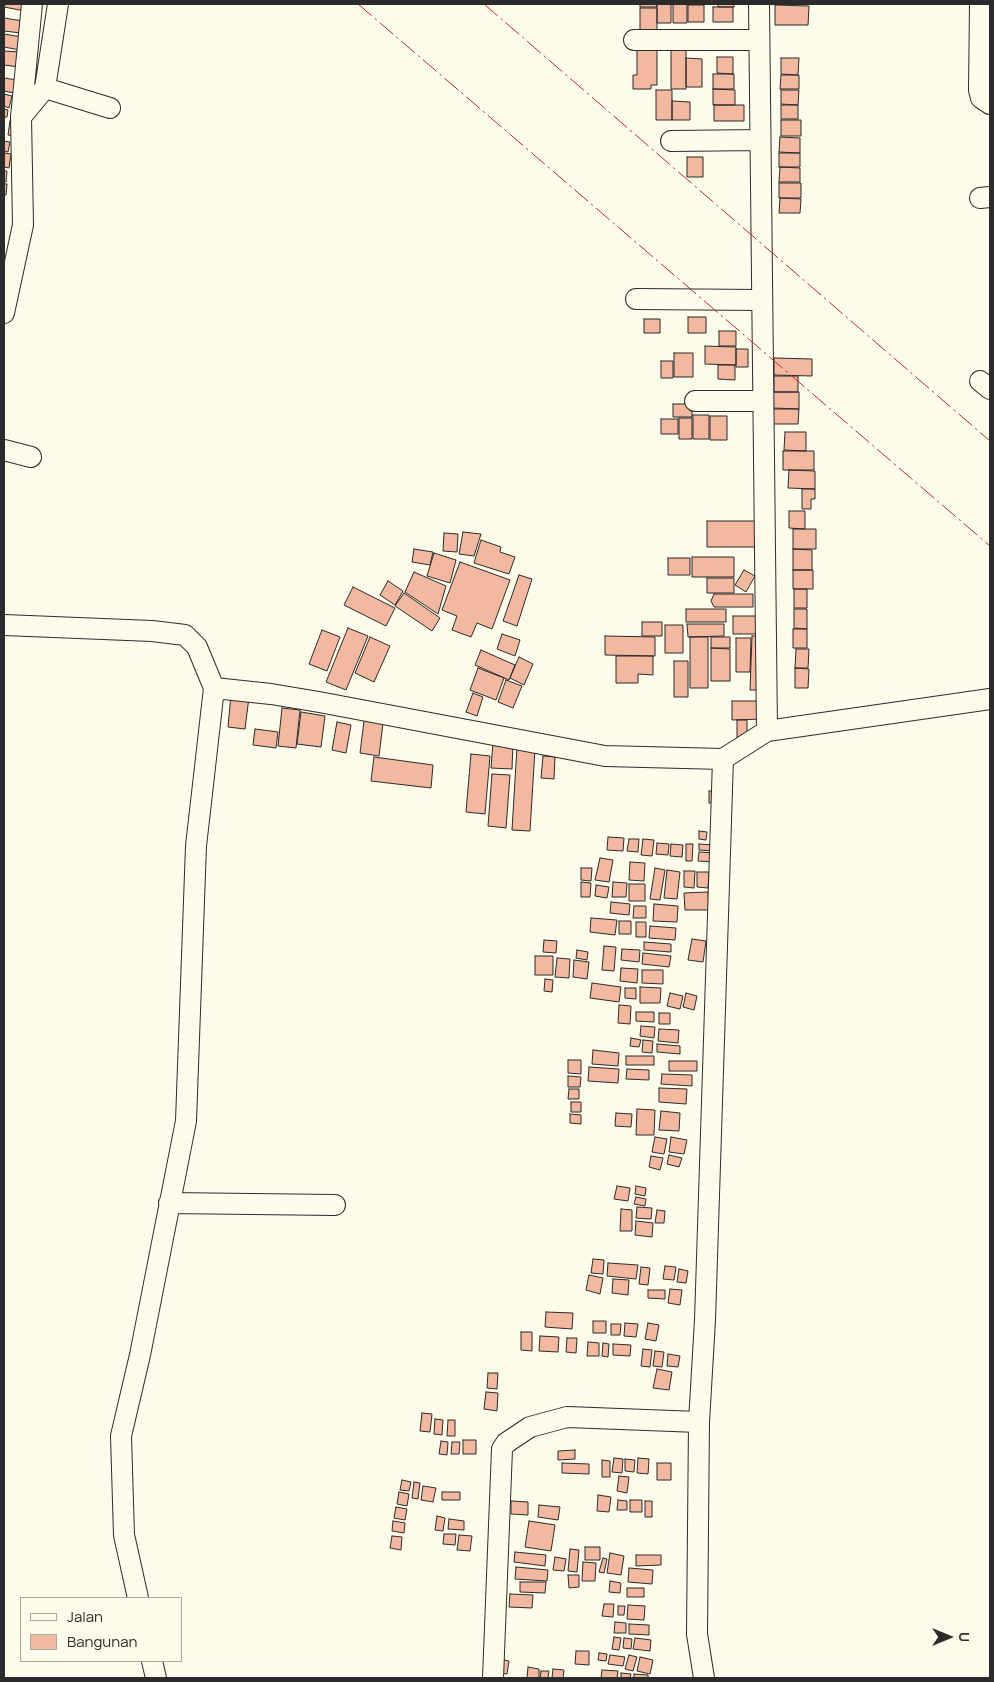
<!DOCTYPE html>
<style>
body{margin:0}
#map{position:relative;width:994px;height:1682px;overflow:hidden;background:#fdfbea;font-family:Manrope,sans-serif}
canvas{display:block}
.frame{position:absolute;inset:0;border:5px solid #2b2b2b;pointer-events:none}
.legend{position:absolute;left:20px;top:1597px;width:162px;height:65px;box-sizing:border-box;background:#fdfbea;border:1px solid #a9a89e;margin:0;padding:6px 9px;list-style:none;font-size:15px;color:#2b2b2b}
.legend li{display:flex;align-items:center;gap:10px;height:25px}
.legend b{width:25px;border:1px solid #a9a89e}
.north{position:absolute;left:924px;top:1612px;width:50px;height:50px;-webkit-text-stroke:4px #fdfbea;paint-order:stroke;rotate:90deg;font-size:14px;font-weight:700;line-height:20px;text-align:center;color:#2b2b2b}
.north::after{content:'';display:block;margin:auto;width:18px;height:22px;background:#2b2b2b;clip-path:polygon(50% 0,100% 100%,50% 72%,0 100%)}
</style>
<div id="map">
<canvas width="994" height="1682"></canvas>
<div class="frame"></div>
<ul class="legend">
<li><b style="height:6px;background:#fdfbea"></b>Jalan</li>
<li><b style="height:14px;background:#f2b8a0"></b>Bangunan</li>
</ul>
<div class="north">U</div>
</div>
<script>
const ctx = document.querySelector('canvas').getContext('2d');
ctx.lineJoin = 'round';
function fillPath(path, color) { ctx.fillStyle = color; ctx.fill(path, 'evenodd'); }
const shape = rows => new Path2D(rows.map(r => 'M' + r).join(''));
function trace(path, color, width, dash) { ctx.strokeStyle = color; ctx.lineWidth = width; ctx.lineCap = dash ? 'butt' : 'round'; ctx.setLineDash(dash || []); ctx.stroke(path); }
const building = shape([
 [4,4,26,4,25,11,4,7,4,4],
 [640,4,657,4,657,7,640,7,640,4],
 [657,4,671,4,671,23,657,23,657,4],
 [673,4,687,4,687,23,673,23,673,4],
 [718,4,734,4,734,7,718,7,718,4],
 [688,5,704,5,704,22,688,22,688,5],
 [775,5,809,6,808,25,775,25,775,5],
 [713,7,733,7,733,22,713,22,713,7],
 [640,8,657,8,657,33,640,33,640,8],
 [4,18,23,21,21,33,4,31,4,18],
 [4,34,22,37,20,50,4,47,4,34],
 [671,49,686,49,686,89,671,89,671,49],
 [637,50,657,50,657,85,651,85,651,89,633,89,633,75,637,75,637,50],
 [4,51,21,52,19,67,4,65,4,51],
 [717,57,733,57,733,74,717,73,717,57],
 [686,58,702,59,702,87,686,87,686,58],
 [781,58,799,58,798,75,781,74,781,58],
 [713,74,734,74,734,89,713,89,713,74],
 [781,75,799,75,799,89,780,89,781,75],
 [4,78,17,80,14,93,4,91,4,78],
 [713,89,735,90,735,105,713,105,713,89],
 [656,90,672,90,672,120,656,120,656,90],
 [781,90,799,90,798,105,781,104,781,90],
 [4,94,12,96,9,108,4,106,4,94],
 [672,101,690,102,690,120,672,120,672,101],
 [714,105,744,105,744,121,714,121,714,105],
 [781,105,798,105,798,119,781,119,781,105],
 [4,109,8,110,7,117,4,117,4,109],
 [781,120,801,120,801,136,781,136,781,120],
 [10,121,16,121,14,136,8,135,10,121],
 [780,137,800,138,800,153,779,152,780,137],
 [4,141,10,142,8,152,4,151,4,141],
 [4,153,11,154,9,168,4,167,4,153],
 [779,153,800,153,800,167,779,167,779,153],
 [687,157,703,157,703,177,687,177,687,157],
 [780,167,800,168,800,182,779,182,780,167],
 [4,171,7,171,6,182,4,181,4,171],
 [779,183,801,183,801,198,779,198,779,183],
 [4,184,7,184,6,195,4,195,4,184],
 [780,198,801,199,800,213,779,213,780,198],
 [688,317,706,317,706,333,688,333,688,317],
 [644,319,660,319,660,333,644,333,644,319],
 [719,331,736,331,736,346,719,346,719,331],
 [705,346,736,347,736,365,705,364,705,346],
 [736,349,748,349,748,367,736,367,736,349],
 [674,353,693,353,693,377,674,377,674,353],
 [774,358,812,359,812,376,774,375,774,358],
 [661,361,673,361,673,378,661,378,661,361],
 [718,365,735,365,735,380,718,379,718,365],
 [774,376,798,376,798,392,774,392,774,376],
 [773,392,799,392,799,409,773,408,773,392],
 [673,404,692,404,692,417,673,417,673,404],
 [772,409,799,409,798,424,772,424,772,409],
 [693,415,709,415,709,439,693,439,693,415],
 [710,416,727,416,727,440,710,440,710,416],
 [679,418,692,418,692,439,679,439,679,418],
 [661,419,678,419,678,434,661,434,661,419],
 [785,432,806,432,806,451,784,450,785,432],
 [783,451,814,451,814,470,783,470,783,451],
 [789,470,815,471,815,489,788,488,789,470],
 [802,489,815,489,815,499,811,499,811,509,802,509,802,489],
 [789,511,805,511,805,529,789,528,789,511],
 [707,521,761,521,760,547,707,547,707,521],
 [793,529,816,529,816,549,793,549,793,529],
 [463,532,481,534,474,556,459,554,463,532],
 [444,533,458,534,457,552,443,551,444,533],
 [481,540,501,547,500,552,515,557,509,574,474,563,481,540],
 [414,549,433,552,430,565,412,562,414,549],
 [793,549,812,550,812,570,793,570,793,549],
 [434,553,456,560,450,583,427,576,434,553],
 [692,557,734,557,734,577,692,577,692,557],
 [668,558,690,558,690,575,668,575,668,558],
 [460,562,510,580,492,629,477,623,471,637,452,630,457,616,442,610,460,562],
 [744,570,755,576,746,592,735,585,744,570],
 [793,570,813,570,813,589,793,589,793,570],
 [414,572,446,586,438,614,405,592,414,572],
 [519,575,532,579,517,626,503,621,519,575],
 [707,578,734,578,734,593,707,593,707,578],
 [388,581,403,591,395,605,380,595,388,581],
 [353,587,395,608,386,626,344,605,353,587],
 [794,589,807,589,807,608,794,608,794,589],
 [404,593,440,618,432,631,395,606,404,593],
 [714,594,753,594,753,607,714,607,711,601,714,594],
 [686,609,726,609,726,622,686,622,686,609],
 [794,609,807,609,807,629,794,628,794,609],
 [733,616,764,616,764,634,733,634,733,616],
 [642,622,662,622,662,636,642,636,642,622],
 [687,624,724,624,724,636,688,637,687,624],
 [665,625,683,625,683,653,665,653,665,625],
 [348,628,368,636,346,690,326,682,348,628],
 [793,629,807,629,807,648,793,648,793,629],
 [322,630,340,637,327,671,309,664,322,630],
 [502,634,520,640,515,656,497,649,502,634],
 [605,636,655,637,655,656,605,655,605,636],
 [752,636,765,636,764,690,750,690,752,636],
 [370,637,390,646,374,682,355,673,370,637],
 [690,637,708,637,708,688,690,688,690,637],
 [711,637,730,637,730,648,711,648,711,637],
 [736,638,751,638,750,672,736,672,736,638],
 [711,648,730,649,730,681,711,681,711,648],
 [796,649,809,649,808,668,795,668,796,649],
 [481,650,515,665,509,680,475,665,481,650],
 [616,656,653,656,653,675,638,674,638,683,616,683,616,656],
 [519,657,533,664,524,685,510,678,519,657],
 [674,661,688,661,688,697,674,697,674,661],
 [478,668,504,678,496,700,470,690,478,668],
 [795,668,809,669,808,688,795,688,795,668],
 [506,680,522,686,513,708,498,702,506,680],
 [473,693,483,697,477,716,466,712,473,693],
 [231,695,249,697,245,729,228,727,231,695],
 [732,701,762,701,763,719,732,720,732,701],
 [282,708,300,710,296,748,278,746,282,708],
 [301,712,325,716,321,747,297,744,301,712],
 [365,713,384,715,379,756,360,753,365,713],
 [737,720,747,720,747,738,737,738,737,720],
 [337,722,351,725,346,753,332,750,337,722],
 [255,729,278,732,276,748,253,745,255,729],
 [493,742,513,743,512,769,491,768,493,742],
 [517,747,535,749,530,831,512,830,517,747],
 [471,754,490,756,485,814,466,812,471,754],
 [543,756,555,757,554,779,541,778,543,756],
 [374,757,433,765,431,788,371,781,374,757],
 [492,774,510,775,506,828,488,826,492,774],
 [709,791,717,791,717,803,709,803,709,791],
 [699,831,707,832,706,840,699,839,699,831],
 [608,837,624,838,623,851,607,850,608,837],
 [629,839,639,839,638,852,627,851,629,839],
 [643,839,654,840,652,856,641,855,643,839],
 [657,843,669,844,668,855,656,854,657,843],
 [671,844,683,845,682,857,670,856,671,844],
 [686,844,693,844,692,861,686,861,686,844],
 [699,844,714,845,714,851,699,850,699,844],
 [699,852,715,853,714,862,698,861,699,852],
 [600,858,613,860,609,882,595,880,600,858],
 [630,862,645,863,644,881,629,880,630,862],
 [581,868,592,868,591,881,581,880,581,868],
 [655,868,665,870,660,900,650,899,655,868],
 [667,870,680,872,677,899,664,898,667,870],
 [684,871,695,871,694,888,684,887,684,871],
 [697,872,709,872,708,888,697,887,697,872],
 [581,882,591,883,590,897,581,897,581,882],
 [613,882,627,883,626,897,612,897,613,882],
 [629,884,645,884,645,901,629,901,629,884],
 [596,885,609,887,607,898,595,896,596,885],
 [708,892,709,910,685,910,684,893,708,892],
 [611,902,630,904,629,915,610,913,611,902],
 [654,904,678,906,677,922,653,921,654,904],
 [634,906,646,906,646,918,633,918,634,906],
 [591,918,617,920,615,935,590,932,591,918],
 [619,921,631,921,631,934,619,934,619,921],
 [636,922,646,922,646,937,636,937,636,922],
 [650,926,676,928,675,940,649,938,650,926],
 [692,939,706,941,703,962,688,960,692,939],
 [544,940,557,941,556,953,543,952,544,940],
 [644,942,671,944,671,952,644,950,644,942],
 [604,946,616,947,614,971,602,970,604,946],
 [622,949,640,950,639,962,621,960,622,949],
 [577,950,588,952,587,960,576,958,577,950],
 [643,953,671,956,669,967,642,964,643,953],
 [535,956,553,956,553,975,535,975,535,956],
 [557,958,570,959,569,978,555,977,557,958],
 [574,960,589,962,587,979,573,977,574,960],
 [621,968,638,969,637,983,620,981,621,968],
 [642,970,663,970,663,984,642,983,642,970],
 [545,979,553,980,552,992,544,991,545,979],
 [592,983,621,987,619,1002,590,998,592,983],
 [640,987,661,988,660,1003,640,1003,640,987],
 [625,988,636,988,636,999,625,998,625,988],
 [670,993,683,996,680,1009,667,1006,670,993],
 [686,993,697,996,694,1010,683,1007,686,993],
 [619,1005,631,1006,630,1024,618,1023,619,1005],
 [636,1012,654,1012,654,1022,636,1021,636,1012],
 [659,1013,670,1013,670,1024,659,1024,659,1013],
 [641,1026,655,1027,654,1038,640,1036,641,1026],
 [659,1029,679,1030,678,1043,658,1041,659,1029],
 [631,1038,641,1040,639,1047,630,1046,631,1038],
 [643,1040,653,1041,652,1053,642,1052,643,1040],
 [657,1044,680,1046,680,1054,657,1052,657,1044],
 [593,1050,619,1053,618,1066,592,1064,593,1050],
 [626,1056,654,1056,654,1065,626,1065,626,1056],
 [568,1060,581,1060,581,1074,568,1073,568,1060],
 [669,1061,697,1061,697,1071,669,1071,669,1061],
 [589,1067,619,1069,618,1083,588,1081,589,1067],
 [627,1069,649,1070,649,1080,626,1079,627,1069],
 [662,1074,692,1075,692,1086,661,1084,662,1074],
 [568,1076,581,1077,580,1087,568,1087,568,1076],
 [659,1088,687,1089,686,1104,659,1102,659,1088],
 [569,1089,579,1089,579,1099,568,1099,569,1089],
 [571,1102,581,1102,581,1112,571,1112,571,1102],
 [637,1109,655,1110,654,1135,636,1135,637,1109],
 [661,1111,680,1113,679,1131,659,1130,661,1111],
 [616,1113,632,1114,631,1127,615,1126,616,1113],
 [570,1114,581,1115,581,1124,570,1123,570,1114],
 [655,1137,667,1139,664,1154,652,1152,655,1137],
 [671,1137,687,1140,684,1154,669,1152,671,1137],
 [669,1155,682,1158,679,1167,667,1164,669,1155],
 [651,1156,663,1158,660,1170,649,1167,651,1156],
 [617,1186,630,1188,628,1201,614,1199,617,1186],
 [636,1186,646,1188,645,1196,635,1194,636,1186],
 [636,1197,646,1199,645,1206,634,1204,636,1197],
 [637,1207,652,1208,651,1219,636,1218,637,1207],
 [621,1209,632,1210,632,1231,620,1231,621,1209],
 [657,1210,665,1211,664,1223,655,1223,657,1210],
 [636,1221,653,1223,652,1237,635,1235,636,1221],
 [593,1259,604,1260,603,1274,591,1273,593,1259],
 [608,1263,638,1265,636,1279,607,1276,608,1263],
 [665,1266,676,1267,674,1280,663,1279,665,1266],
 [641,1267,650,1268,648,1285,639,1284,641,1267],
 [679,1269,688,1271,686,1283,677,1282,679,1269],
 [589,1275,603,1278,600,1294,586,1290,589,1275],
 [613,1279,629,1280,628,1295,612,1293,613,1279],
 [670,1289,682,1290,680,1305,668,1303,670,1289],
 [648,1290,665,1290,665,1299,648,1298,648,1290],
 [546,1312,573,1313,572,1329,545,1327,546,1312],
 [593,1321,606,1321,606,1333,593,1333,593,1321],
 [625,1323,638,1324,636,1337,624,1336,625,1323],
 [648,1323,659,1325,656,1341,645,1339,648,1323],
 [611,1324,621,1324,620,1335,611,1335,611,1324],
 [521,1332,532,1332,532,1351,521,1350,521,1332],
 [540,1336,559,1337,558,1352,539,1351,540,1336],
 [567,1338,577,1338,576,1353,566,1352,567,1338],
 [588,1342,599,1343,599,1356,587,1356,588,1342],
 [603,1343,609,1344,608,1357,602,1356,603,1343],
 [613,1344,631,1345,630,1356,613,1355,613,1344],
 [643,1349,652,1350,650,1367,641,1366,643,1349],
 [655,1351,664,1352,662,1367,653,1366,655,1351],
 [668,1354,680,1356,678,1367,667,1366,668,1354],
 [657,1369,672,1372,669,1390,653,1388,657,1369],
 [488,1373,498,1373,497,1389,487,1388,488,1373],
 [486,1392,498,1393,497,1411,484,1409,486,1392],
 [422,1413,432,1414,430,1432,420,1431,422,1413],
 [435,1419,443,1420,442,1435,434,1434,435,1419],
 [448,1420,455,1420,455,1436,447,1436,448,1420],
 [463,1440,476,1440,476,1454,463,1454,463,1440],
 [441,1441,448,1442,447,1455,439,1454,441,1441],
 [452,1442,460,1442,459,1454,451,1454,452,1442],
 [575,1450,575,1459,558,1460,558,1451,575,1450],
 [614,1458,623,1459,622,1473,612,1472,614,1458],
 [638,1458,649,1459,648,1474,637,1473,638,1458],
 [625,1459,635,1460,634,1472,625,1471,625,1459],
 [602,1460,610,1461,610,1477,602,1477,602,1460],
 [562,1463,589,1464,589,1474,562,1473,562,1463],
 [657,1463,671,1463,671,1480,657,1480,657,1463],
 [619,1476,629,1477,627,1493,617,1491,619,1476],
 [402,1480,411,1482,409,1491,400,1490,402,1480],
 [414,1482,420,1483,418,1499,412,1498,414,1482],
 [423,1486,436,1488,433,1502,421,1500,423,1486],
 [399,1492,409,1494,407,1506,397,1504,399,1492],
 [442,1492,460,1492,460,1500,442,1500,442,1492],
 [598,1495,611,1497,609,1512,597,1511,598,1495],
 [618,1500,627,1501,627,1510,617,1510,618,1500],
 [630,1500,642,1500,642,1512,630,1512,630,1500],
 [511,1501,528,1502,528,1515,511,1514,511,1501],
 [645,1501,652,1501,652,1517,645,1517,645,1501],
 [539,1505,560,1507,558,1520,538,1517,539,1505],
 [396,1507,407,1509,405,1520,394,1518,396,1507],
 [437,1516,445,1518,443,1531,435,1530,437,1516],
 [449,1519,464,1521,464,1530,448,1529,449,1519],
 [393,1521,405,1523,404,1533,392,1531,393,1521],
 [529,1521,555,1525,551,1551,525,1547,529,1521],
 [444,1534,456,1534,455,1545,443,1544,444,1534],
 [459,1535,472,1536,470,1551,457,1550,459,1535],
 [392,1536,402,1537,401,1550,390,1548,392,1536],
 [585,1547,600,1547,600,1560,585,1560,585,1547],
 [570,1549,579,1550,577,1572,568,1571,570,1549],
 [515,1552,546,1555,545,1566,514,1562,515,1552],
 [610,1553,624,1556,621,1575,607,1573,610,1553],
 [636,1555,661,1555,661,1565,636,1566,636,1555],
 [555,1557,566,1559,564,1571,553,1570,555,1557],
 [603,1558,607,1559,604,1573,599,1572,603,1558],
 [583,1562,596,1563,595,1581,582,1581,583,1562],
 [516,1567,548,1570,547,1581,515,1579,516,1567],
 [629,1568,653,1570,652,1584,628,1582,629,1568],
 [568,1575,579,1575,579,1587,569,1588,568,1575],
 [610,1581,621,1583,620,1593,609,1592,610,1581],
 [520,1582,546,1582,545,1593,520,1592,520,1582],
 [627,1588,644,1588,644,1597,627,1597,627,1588],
 [510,1594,533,1595,532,1608,509,1607,510,1594],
 [604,1604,614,1604,613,1617,602,1616,604,1604],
 [628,1605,645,1606,644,1620,627,1619,628,1605],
 [618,1606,625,1606,624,1615,618,1615,618,1606],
 [615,1622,626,1623,626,1633,614,1633,615,1622],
 [629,1624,649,1625,649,1635,629,1634,629,1624],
 [614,1637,621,1638,619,1650,612,1649,614,1637],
 [624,1638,632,1639,631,1649,623,1648,624,1638],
 [635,1638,651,1640,650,1651,633,1649,635,1638],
 [576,1651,589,1651,589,1665,575,1664,576,1651],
 [599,1653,607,1654,606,1661,598,1660,599,1653],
 [610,1655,625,1657,623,1666,608,1664,610,1655],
 [629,1655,637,1657,633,1671,625,1669,629,1655],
 [640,1657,653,1660,650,1674,637,1671,640,1657],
 [500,1659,509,1661,507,1674,498,1673,500,1659],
 [528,1667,539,1669,539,1678,527,1678,528,1667],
 [553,1669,564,1670,563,1678,552,1678,553,1669],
 [602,1670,618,1671,617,1678,601,1678,602,1670],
 [541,1671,549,1671,548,1678,540,1678,541,1671],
 [621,1673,631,1674,630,1678,621,1678,621,1673],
 [634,1674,648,1675,648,1678,634,1678,634,1674]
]);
const minor = shape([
 [759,4,767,731],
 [980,4,979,90,981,98,990,104],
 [634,40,759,40],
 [45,88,110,108],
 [21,117,32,4],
 [671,141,760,140],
 [980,198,990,197],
 [636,299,762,300],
 [4,313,23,225,21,117,45,88,58,4],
 [980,381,990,389],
 [695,401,763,401],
 [4,450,31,457],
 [4,625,152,631,185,635,197,647,214,688,271,694,319,702,605,756,723,759,767,731,990,699],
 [169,1203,335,1205],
 [138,1598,124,1535,121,1436,140,1355,186,1121,196,846,214,688],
 [152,1661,156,1678],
 [493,1678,502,1449,506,1443,530,1427,567,1417,699,1422],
 [704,1678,697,1634,699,1422,705,1320,723,759]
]);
const power = shape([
 [358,4,990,546],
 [484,4,990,441]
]);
fillPath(building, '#f2b8a0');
trace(building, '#2b2b2b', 1);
trace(minor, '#2b2b2b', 22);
trace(minor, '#fdfbea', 20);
trace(power, '#c62828', 1, [18, 4, 2.5, 4]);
</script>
